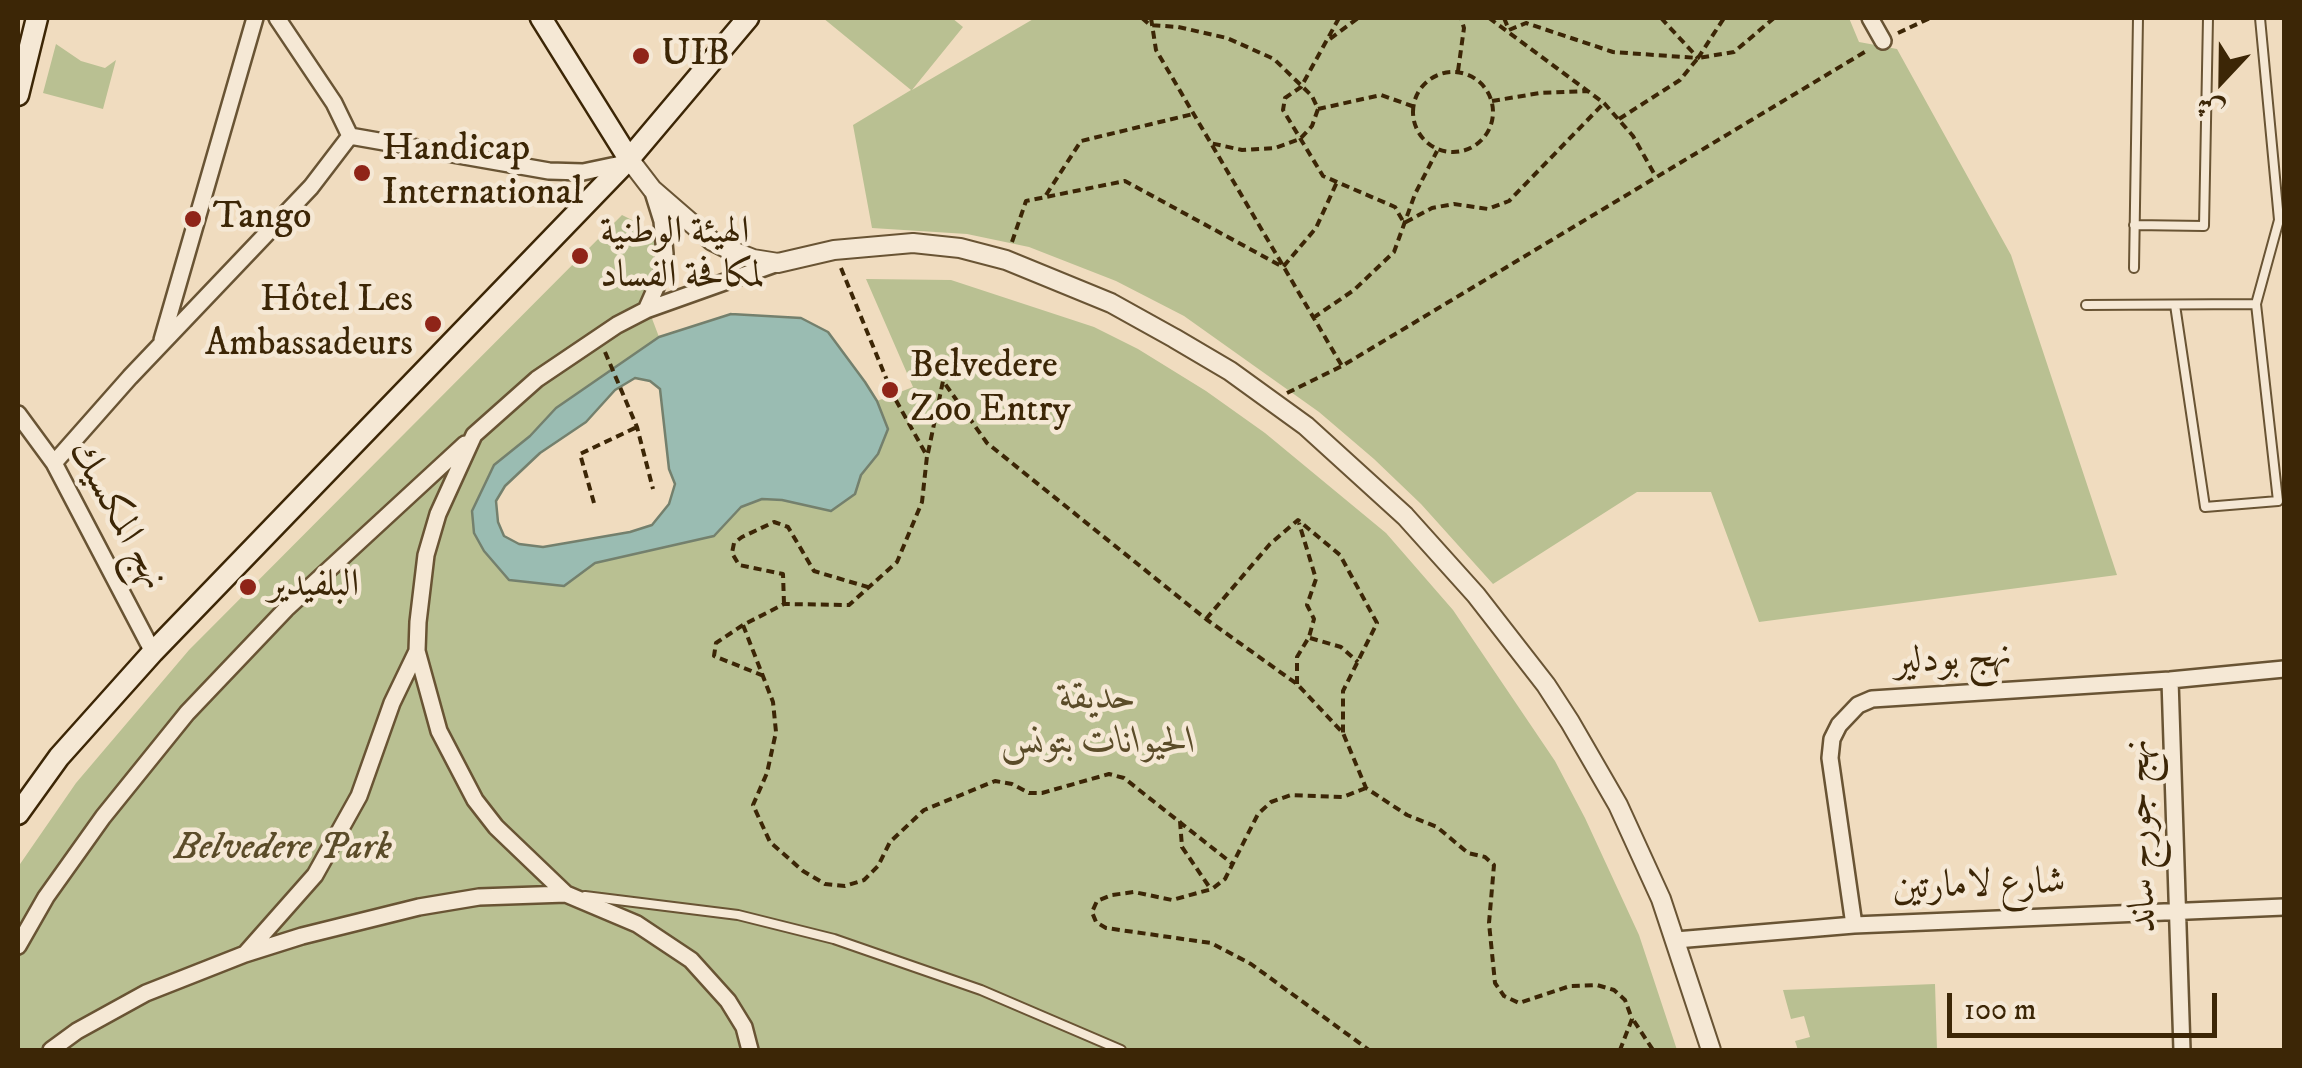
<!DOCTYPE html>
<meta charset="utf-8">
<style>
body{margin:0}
#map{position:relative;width:2302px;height:1068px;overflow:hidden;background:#f0dcbf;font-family:"IM FELL DW Pica",Amiri,serif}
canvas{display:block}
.frame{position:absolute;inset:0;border:20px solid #3c2606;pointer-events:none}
.north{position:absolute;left:2172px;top:30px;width:100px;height:100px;-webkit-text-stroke:8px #f5e8d5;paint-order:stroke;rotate:202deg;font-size:28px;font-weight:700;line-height:40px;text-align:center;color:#3c2606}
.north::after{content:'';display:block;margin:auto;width:35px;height:45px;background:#3c2606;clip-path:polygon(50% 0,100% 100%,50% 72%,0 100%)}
.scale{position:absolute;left:1947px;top:993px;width:270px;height:45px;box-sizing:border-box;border:5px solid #3c2606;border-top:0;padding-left:12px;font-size:30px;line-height:35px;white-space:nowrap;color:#3c2606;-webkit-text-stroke:8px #f5e8d5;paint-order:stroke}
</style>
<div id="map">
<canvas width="2302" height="1068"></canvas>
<div class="frame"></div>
<div class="north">ش</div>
<div class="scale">100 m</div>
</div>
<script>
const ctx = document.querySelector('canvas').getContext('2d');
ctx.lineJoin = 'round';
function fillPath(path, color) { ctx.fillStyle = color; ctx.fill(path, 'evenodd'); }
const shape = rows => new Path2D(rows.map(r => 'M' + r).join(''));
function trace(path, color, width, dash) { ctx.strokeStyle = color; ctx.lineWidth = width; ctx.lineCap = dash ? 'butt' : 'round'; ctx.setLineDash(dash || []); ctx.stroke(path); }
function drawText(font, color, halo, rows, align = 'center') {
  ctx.font = font + ' "IM FELL DW Pica",Amiri,serif'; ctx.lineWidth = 9; ctx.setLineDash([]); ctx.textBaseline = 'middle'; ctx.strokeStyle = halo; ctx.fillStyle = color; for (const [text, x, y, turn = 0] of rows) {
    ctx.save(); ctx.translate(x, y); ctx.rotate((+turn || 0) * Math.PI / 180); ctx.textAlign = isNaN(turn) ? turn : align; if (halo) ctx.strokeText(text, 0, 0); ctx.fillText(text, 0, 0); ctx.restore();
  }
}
const green = shape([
 [823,18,952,18,963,27,912,90,1035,18,1849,18,1859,42,1897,49,2011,255,2117,575,1759,622,1711,492,1637,492,1493,584,1421,504,1374,459,1319,412,1184,316,1116,281,1029,247,967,234,872,228,853,125,911,90],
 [56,44,81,61,105,68,116,60,103,109,43,93],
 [622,215,642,225,659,243,658,272,645,300,659,337,556,408,530,436,494,465,472,511,509,580,564,586,594,563,714,536,741,507,762,499,782,500,831,511,878,454,888,430,877,401,913,387,866,279,951,280,1094,327,1138,349,1206,391,1265,433,1386,533,1453,610,1555,761,1585,818,1639,935,1677,1050,18,1050,18,867,76,783,189,650],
 [1935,984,1937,1050,1798,1050,1795,1041,1810,1037,1804,1016,1791,1019,1783,990]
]);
const water = shape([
 [731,314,801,318,828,332,865,382,877,401,888,429,878,454,861,475,855,494,831,511,782,500,762,499,741,507,714,536,595,563,564,586,509,580,484,551,474,533,472,511,494,465,530,436,556,408,659,337,731,314],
 [635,378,650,381,660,389,669,469,675,484,669,504,652,525,630,532,543,547,519,544,504,536,498,522,496,501,505,486,540,453,586,422,615,390,635,378]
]);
const path = shape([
 [1142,18,1150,25,1178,27,1227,38,1274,59,1312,96,1318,109,1312,126,1300,139,1275,148,1242,150,1210,143],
 [1151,18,1156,50,1342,366],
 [1339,18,1301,87,1285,98,1283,110,1323,176,1395,207,1404,223,1432,208,1454,204,1488,209,1509,201,1604,103],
 [1489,18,1604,103,1633,136,1656,177],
 [1504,18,1509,30,1526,23,1613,52,1698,58,1724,18],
 [1661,18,1698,58],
 [1898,33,1930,18],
 [1330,39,1358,18],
 [1458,71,1464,28,1461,18],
 '1413 112a40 40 0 1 1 80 0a40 40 0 1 1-80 0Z',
 [1492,101,1540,93,1587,91],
 [1318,109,1381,95,1412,106],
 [1619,119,1680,80,1698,58,1734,52,1774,18],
 [1046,195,1081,141,1193,114],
 [1012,242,1026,201,1125,181,1283,267,1316,228,1337,182],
 [841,268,893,395,927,456,922,502,897,562,849,605,784,604,743,625,773,702,776,732,767,773,753,805,770,842,803,871,825,884,845,886,864,880,878,866,890,842,924,810,995,781,1012,784,1029,793,1042,793,1109,774,1124,778,1234,865],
 [1313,318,1354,290,1394,252,1415,194,1437,151],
 [605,352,637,427,653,489],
 [1287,393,1342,366,1868,50],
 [928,453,943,381,987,443,1206,619,1297,684,1343,733,1366,788,1407,815,1437,827,1468,853,1485,857,1494,865,1489,923,1495,983,1504,996,1519,1003,1570,986,1597,985,1614,990,1625,1000,1632,1019,1620,1050],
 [594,503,580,454,637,427],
 [784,604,783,574,739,565,732,553,734,543,742,537,774,522,788,527,814,571,871,588],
 [1206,619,1270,544,1298,520,1340,555,1377,623,1343,691,1343,733],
 [743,625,716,643,714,656,764,676],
 [1310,638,1341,647,1358,662],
 [1297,684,1297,657,1309,637,1314,619,1307,605,1316,579,1299,523],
 [1366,788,1343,797,1291,795,1271,802,1258,814,1225,879,1212,889,1172,900,1134,892,1112,895,1097,901,1092,912,1096,922,1106,928,1211,943,1251,964,1369,1050],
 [1180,821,1182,847,1210,888],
 [1634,1021,1653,1050]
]);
const service = shape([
 [2134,225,2204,226,2208,18],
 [2134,268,2138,18],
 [2086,305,2256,304],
 [2175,305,2205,507,2278,501,2256,304,2279,220,2260,18],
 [585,896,738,915,834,939,981,990,1121,1050]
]);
const minor = shape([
 [277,18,334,103,350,136],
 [1870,18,1883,41],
 [350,136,549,171,583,172,621,164],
 [646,310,662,274,665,254,662,221,652,189],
 [162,340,255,18],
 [18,414,54,463,153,652],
 [54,463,130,377,311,187,350,136],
 [2170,680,2182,1050],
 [1854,925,1830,758,1832,739,1839,725,1858,705,1872,699,2170,680,2284,669],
 [1676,940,1854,925,2284,907],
 [18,946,46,897,103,817,187,713,286,609,465,444],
 [246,953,315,875,359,796,392,703,417,651],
 [51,1050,77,1031,146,993,245,954,302,936,419,907,479,897,566,894],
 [750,1050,744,1027,728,1001,691,960,637,924,566,894,496,827,475,800,439,731,417,651,418,622,426,555,438,514,474,435,537,379,617,325,646,310,778,263]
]);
const tertiary = shape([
 [629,159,652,189,712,241,730,250,753,259,778,263,834,250,913,243,960,248,1006,260,1111,303,1174,338,1230,371,1306,426,1405,516,1476,595,1546,685,1570,722,1618,805,1661,899,1711,1050]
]);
const secondary = shape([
 [541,18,629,159],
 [18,95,37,18],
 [18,814,59,757,153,652,629,159,748,18]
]);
const markers = [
 [641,56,10,"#8f2418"],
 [362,173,10,"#8f2418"],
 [193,219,10,"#8f2418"],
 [580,256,10,"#8f2418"],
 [433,324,10,"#8f2418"],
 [890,390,10,"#8f2418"],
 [248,587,10,"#8f2418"]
];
const poiNames = [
 ["UIB",661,56],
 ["Handicap",382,151],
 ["International",382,195],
 ["Tango",213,219],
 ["الهيئة الوطنية",600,234],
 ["لمكافحة الفساد",600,278],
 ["Hôtel Les",413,302,"right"],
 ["Ambassadeurs",413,346,"right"],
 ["Belvedere",910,368],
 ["Zoo Entry",910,412],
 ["البلفيدير",268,587]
];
const streetNames = [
 ["نهج المكسيك",116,516,61],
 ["نهج بودلير",1953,661,-4],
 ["نهج جورج ساند",2143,836,-92],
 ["شارع لامارتين",1979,887,-2]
];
const parkNames = [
 ["حديقة",1098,700],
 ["الحيوانات بتونس",1098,744],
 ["Belvedere Park",283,850]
];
fillPath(green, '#b9c092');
fillPath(water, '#9abcb2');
trace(water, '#74806d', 2.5);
trace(service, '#695434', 12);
trace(minor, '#695434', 20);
trace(tertiary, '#695434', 22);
trace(secondary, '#3c2606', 25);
trace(path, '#3c2606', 4, [8, 5]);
trace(service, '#f5e8d5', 8);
trace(minor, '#f5e8d5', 15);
trace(tertiary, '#f5e8d5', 18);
trace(secondary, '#f5e8d5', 20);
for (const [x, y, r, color] of markers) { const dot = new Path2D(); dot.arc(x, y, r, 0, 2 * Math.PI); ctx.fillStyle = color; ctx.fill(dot); trace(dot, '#f5e8d5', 4); }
drawText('38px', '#3c2606', '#f5e8d5', poiNames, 'left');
drawText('38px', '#3c2606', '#f5e8d5', streetNames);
drawText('italic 38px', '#5b4c29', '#f5e8d5', parkNames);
</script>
